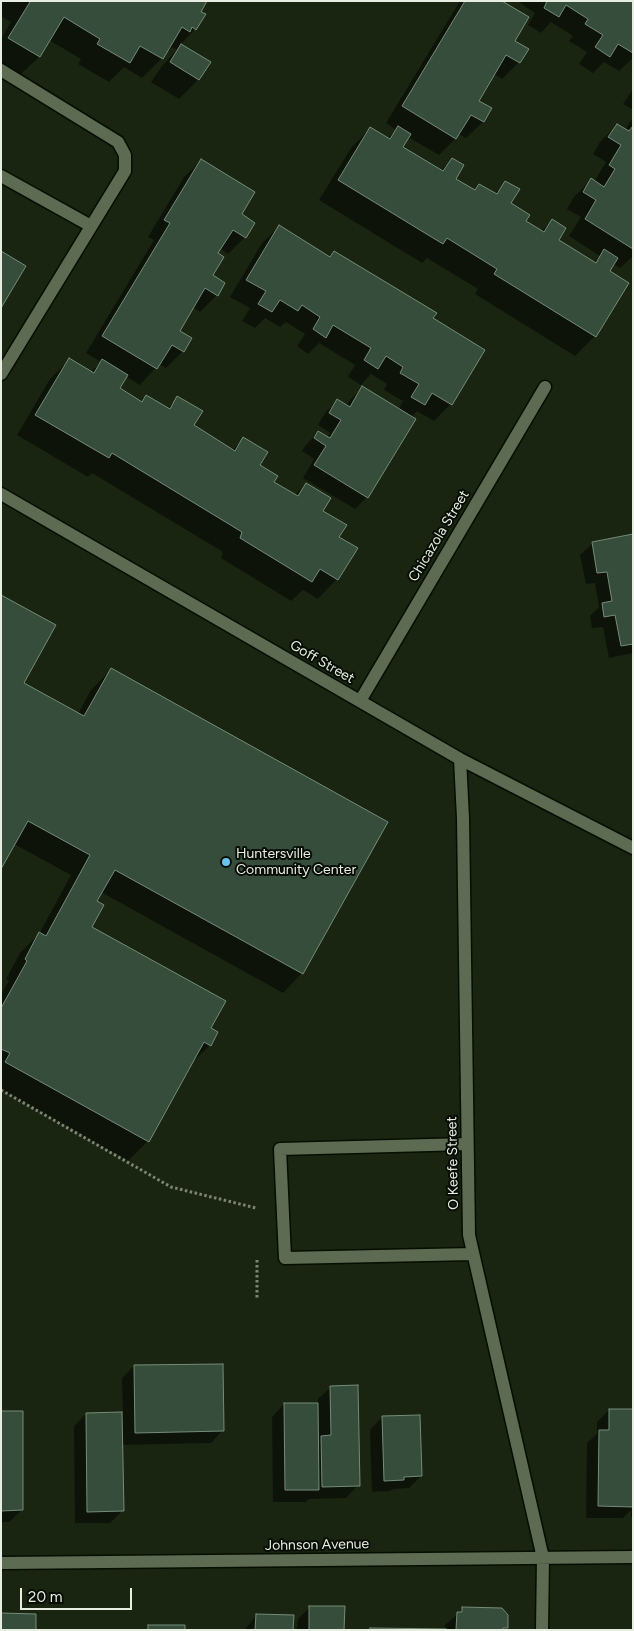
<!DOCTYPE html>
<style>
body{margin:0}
#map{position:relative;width:634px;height:1631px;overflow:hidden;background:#1a2511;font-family:Figtree,sans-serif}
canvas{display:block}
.frame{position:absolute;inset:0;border:2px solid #e7eee1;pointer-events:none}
.scale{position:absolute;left:20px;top:1588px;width:112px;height:22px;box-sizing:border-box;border:2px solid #e7eee1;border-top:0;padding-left:6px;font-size:15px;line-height:18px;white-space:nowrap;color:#e7eee1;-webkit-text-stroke:4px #080d05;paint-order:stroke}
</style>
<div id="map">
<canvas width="634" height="1631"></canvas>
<div class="frame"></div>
<div class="scale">20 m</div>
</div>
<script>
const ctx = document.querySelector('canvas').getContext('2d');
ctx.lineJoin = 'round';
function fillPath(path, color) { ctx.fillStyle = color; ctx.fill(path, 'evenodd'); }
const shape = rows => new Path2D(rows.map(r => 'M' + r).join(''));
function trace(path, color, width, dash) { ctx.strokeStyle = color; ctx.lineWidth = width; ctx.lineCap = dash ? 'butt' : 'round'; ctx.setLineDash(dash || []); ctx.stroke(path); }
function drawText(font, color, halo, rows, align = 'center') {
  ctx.font = font + ' Figtree,sans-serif'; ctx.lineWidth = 4; ctx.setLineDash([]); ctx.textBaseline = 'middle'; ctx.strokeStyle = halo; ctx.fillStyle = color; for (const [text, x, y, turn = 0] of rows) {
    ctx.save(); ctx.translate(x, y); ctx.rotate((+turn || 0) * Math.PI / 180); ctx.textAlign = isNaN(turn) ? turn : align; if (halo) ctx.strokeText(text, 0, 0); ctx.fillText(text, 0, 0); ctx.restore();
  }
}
const shadow = shape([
 [1,1,206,1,199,12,195,29,180,45,209,63,198,80,179,99,151,82,162,66,177,50,172,47,169,51,167,49,162,58,142,78,124,67,109,82,78,64,81,59,49,40,39,57,19,76,1,65,1,39,11,22,1,16],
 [460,1,500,1,519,62,502,79,494,74,477,101,491,109,483,122,466,138,458,134,455,139,439,155,408,137,402,148,440,171,452,159,455,179,473,191,479,185,494,194,506,183,509,204,524,222,541,232,552,220,557,241,593,263,600,256,569,236,581,217,567,209,574,197,591,180,594,182,606,162,593,154,600,142,617,125,625,130,633,117,633,256,620,268,613,264,608,271,595,336,575,356,475,294,478,289,427,258,422,263,319,200,351,148,370,128,387,139,396,130,386,123],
 [517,1,633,1,633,58,619,71,604,62,593,73,579,64,587,52,569,41,573,36,551,22,541,33,528,25,535,13],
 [633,89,633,110,623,104],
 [201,161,240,215,245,237,228,254,220,248,217,254,211,276,217,295,200,312,193,307,178,331,183,351,166,368,159,364,140,385,125,376,118,388,140,402,146,397,167,409,178,398,193,426,232,450,244,439,259,466,273,482,295,495,306,484,338,537,337,579,318,599,303,590,291,601,221,558,223,552,92,473,88,477,17,435,50,379,70,359,91,372,101,362,86,353,154,240,148,237,184,177],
 [279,227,329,257,334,252,431,319,451,404,434,421,417,411,411,417,367,497,355,509,303,478,314,459,302,451,306,445,318,432,327,438,330,433,318,425,325,413,338,401,346,406,350,400,362,388,398,410,403,401,384,390,387,384,371,374,361,385,348,377,355,365,319,343,308,354,297,346,305,334,286,322,280,327,265,318,255,328,242,321,250,308,230,297,262,243],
 [633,535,633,653,609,658,603,627,592,628,590,616,599,607,595,583,586,584,580,555,593,543],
 [111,670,302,973,283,993,101,892,96,901,90,927,209,1029,210,1045,190,1065,148,1141,128,1161,1,1090,1,994,9,981,6,979,20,953,39,934,71,875,14,844,22,683,78,714,91,690],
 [134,1366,223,1430,211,1443,121,1445,122,1511,110,1523,75,1523,74,1426,86,1414,123,1413,122,1378],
 [331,1387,358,1485,346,1498,309,1499,306,1502,273,1502,272,1417,284,1404,318,1404,318,1399],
 [609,1410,633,1411,633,1517,631,1517,631,1510,623,1518,586,1518,587,1443,597,1434,597,1422],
 [1,1413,22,1510,9,1522,1,1522],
 [382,1417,421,1476,409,1488,393,1489,390,1491,372,1492,370,1430],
 [310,1607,343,1630,297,1630,298,1619],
 [463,1609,506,1628,504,1630,445,1630,445,1625],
 [256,1616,292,1630,244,1630]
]);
const building = shape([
 [28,1,207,1,201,12,206,14,196,30,192,27,190,32,182,27,163,59,140,46,130,63,97,44,100,39,64,17,40,57,8,38,30,2,28,1],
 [465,1,502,1,529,17,515,41,529,49,520,63,506,55,479,101,492,108,484,122,471,115,456,139,402,106,465,1],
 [547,1,633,1,633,53,618,44,610,57,595,47,603,35,585,24,588,19,566,5,559,17,544,8,547,1],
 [181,44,211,62,199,80,170,62,181,44],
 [617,124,629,131,633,126,633,249,585,219,596,200,583,192,591,178,604,187,615,169,609,165,621,145,608,137,617,124],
 [398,126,411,134,403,147,443,171,452,158,464,165,456,179,475,190,479,184,497,194,505,181,520,189,511,203,530,215,526,221,544,232,552,219,566,228,559,240,596,263,604,249,618,258,610,271,629,283,596,337,494,274,497,269,447,238,443,244,338,180,370,127,390,139,398,126],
 [201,159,255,192,242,214,255,223,246,238,233,230,218,253,224,257,213,275,225,283,218,296,205,288,180,331,192,338,184,352,172,345,157,369,102,336,170,223,164,220,201,159],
 [279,225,330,257,334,251,437,313,433,318,485,350,452,405,432,393,425,405,411,397,419,384,400,373,403,367,386,356,378,369,364,360,371,348,333,325,326,338,313,329,320,317,302,305,298,311,280,300,272,312,258,304,266,291,246,280,279,225],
 [1,251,26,266,1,308,1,251],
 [69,358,94,373,102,359,128,375,120,388,142,402,146,395,170,409,177,396,203,411,194,425,235,451,243,437,268,452,260,465,278,476,274,482,298,496,306,483,331,498,323,511,347,525,339,537,358,548,338,580,320,569,312,582,240,538,242,532,112,453,109,458,35,415,69,358],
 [362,386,416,419,368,498,314,465,326,446,314,438,318,431,330,438,341,420,329,413,337,399,350,407,362,386],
 [633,534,633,644,621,646,615,615,604,617,602,603,612,601,607,572,597,573,592,542,633,534],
 [1,595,56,625,24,683,84,716,111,668,388,822,303,974,115,870,97,901,104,905,92,927,226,1001,211,1028,218,1032,211,1046,204,1042,149,1142,5,1062,10,1053,1,1049,1,1008,27,961,25,959,39,932,46,936,90,855,28,821,1,869,1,595],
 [223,1364,224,1431,135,1433,134,1365,223,1364],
 [358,1385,360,1486,322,1487,321,1436,331,1435,330,1386,358,1385],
 [284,1403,318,1403,319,1490,285,1490,284,1403],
 [609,1409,633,1409,633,1507,598,1506,599,1430,609,1430,609,1409],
 [1,1411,23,1411,23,1510,1,1511,1,1411],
 [122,1412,124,1511,87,1512,86,1413,122,1412],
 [420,1415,422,1476,404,1477,404,1480,384,1481,382,1416,420,1415],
 [309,1606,345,1606,344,1630,309,1630,309,1606],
 [462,1607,502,1608,508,1615,508,1628,503,1628,503,1630,456,1630,457,1612,462,1612,462,1607],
 [1,1613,36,1614,36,1630,1,1630,1,1613],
 [256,1614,294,1615,293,1630,255,1630,256,1614],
 [148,1625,185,1625,185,1630,148,1630,148,1625],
 [370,1628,447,1629,447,1630,370,1630,370,1628]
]);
const path = shape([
 [1,1090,171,1187,256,1208],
 [257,1260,257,1300]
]);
const minor = shape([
 [1,70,118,142,125,155,125,171,1,374],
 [1,176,91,226],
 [1,494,460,759,633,848],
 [360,701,545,387],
 [460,759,463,818,469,1235,543,1558,542,1630],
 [467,1144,280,1149,285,1258,473,1254],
 [1,1563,633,1557]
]);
const markers = [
 [226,862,5,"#67c4ef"]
];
const streetNames = [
 ["Chicazola Street",439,536,-59],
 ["Goff Street",322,662,30],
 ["O Keefe Street",453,1163,-91],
 ["Johnson Avenue",317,1545,-1]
];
const poiNames = [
 ["Huntersville",236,854],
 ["Community Center",236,870]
];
fillPath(shadow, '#0007');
fillPath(building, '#374d3c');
trace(building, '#748c79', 1);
trace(minor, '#050e00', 15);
trace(path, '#7d8675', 3, [2.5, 2.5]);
trace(minor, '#5e6b53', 12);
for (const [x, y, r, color] of markers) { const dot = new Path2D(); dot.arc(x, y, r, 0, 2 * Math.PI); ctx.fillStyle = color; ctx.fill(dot); trace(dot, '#080d05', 2); }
drawText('14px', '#e7eee1', '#080d05', streetNames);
drawText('14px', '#e7eee1', '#080d05', poiNames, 'left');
</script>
